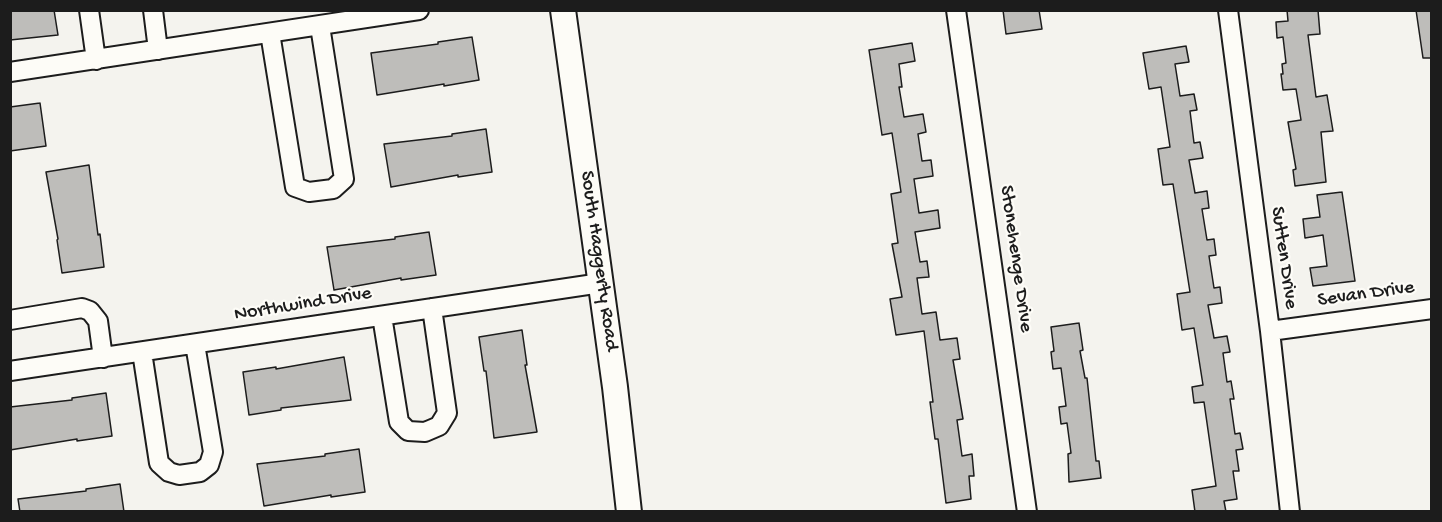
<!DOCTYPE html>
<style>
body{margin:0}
#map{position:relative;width:1442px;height:522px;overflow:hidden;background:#f4f3ee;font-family:"Gochi Hand",sans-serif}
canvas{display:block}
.frame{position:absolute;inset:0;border:12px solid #1c1c1c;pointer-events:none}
</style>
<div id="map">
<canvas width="1442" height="522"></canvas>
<div class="frame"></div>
</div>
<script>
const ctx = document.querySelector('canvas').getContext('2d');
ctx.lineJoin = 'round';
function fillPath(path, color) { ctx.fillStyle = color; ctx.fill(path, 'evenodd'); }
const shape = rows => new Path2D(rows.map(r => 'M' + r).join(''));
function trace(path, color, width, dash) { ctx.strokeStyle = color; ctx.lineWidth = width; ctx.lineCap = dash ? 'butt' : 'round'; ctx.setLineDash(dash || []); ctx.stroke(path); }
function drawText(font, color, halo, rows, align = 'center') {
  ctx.font = font + ' "Gochi Hand",sans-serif'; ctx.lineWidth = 4.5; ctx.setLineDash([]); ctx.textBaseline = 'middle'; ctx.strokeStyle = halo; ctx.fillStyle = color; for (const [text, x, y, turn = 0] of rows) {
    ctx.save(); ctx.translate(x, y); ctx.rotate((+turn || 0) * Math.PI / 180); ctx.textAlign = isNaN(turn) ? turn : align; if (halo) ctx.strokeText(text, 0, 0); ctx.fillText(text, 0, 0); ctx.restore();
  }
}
const building = shape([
 [10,10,54,10,58,35,10,40,10,10],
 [1003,10,1039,10,1042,29,1006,34,1003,10],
 [1287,10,1318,10,1320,34,1308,35,1316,97,1327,95,1333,131,1321,132,1326,182,1295,186,1293,170,1296,169,1288,122,1301,120,1296,89,1283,90,1281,74,1283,74,1282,64,1286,63,1283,37,1277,38,1276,22,1288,21,1287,10],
 [1416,10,1431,10,1431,58,1423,58,1416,10],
 [472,37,479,80,444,86,444,84,377,95,371,53,438,44,438,42,472,37],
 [912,43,915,61,899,64,902,87,899,87,904,117,923,114,926,132,918,134,922,161,931,160,933,176,914,179,919,213,938,210,940,228,915,232,920,262,927,261,929,277,917,278,922,314,936,312,940,340,957,338,960,359,953,360,963,419,957,420,962,456,972,454,974,476,969,476,971,499,946,503,938,439,935,439,930,402,933,402,924,331,896,335,890,299,902,297,892,244,898,243,891,194,901,192,892,133,882,135,869,50,912,43],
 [1186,46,1189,62,1175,64,1180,96,1194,94,1197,110,1190,111,1194,143,1200,142,1203,158,1189,160,1195,193,1207,191,1209,208,1202,209,1207,240,1214,239,1216,255,1209,256,1214,288,1220,287,1222,303,1208,305,1214,338,1227,336,1230,352,1223,353,1227,382,1231,381,1234,399,1230,399,1235,434,1240,433,1243,449,1236,450,1239,471,1233,471,1237,499,1224,501,1226,512,1195,512,1192,490,1216,486,1204,402,1194,403,1192,387,1203,385,1194,328,1182,330,1177,294,1190,292,1173,184,1163,185,1158,149,1170,147,1161,87,1149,89,1143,53,1186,46],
 [40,103,46,146,10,151,10,107,40,103],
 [486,129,492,172,458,177,458,175,391,187,384,144,452,136,452,134,486,129],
 [89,165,98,235,100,234,104,267,62,273,57,240,58,239,46,172,89,165],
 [1342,192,1355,281,1313,286,1310,268,1327,266,1323,235,1305,238,1303,219,1320,217,1317,195,1342,192],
 [429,232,436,275,401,280,401,278,334,290,327,247,395,239,395,237,429,232],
 [1079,323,1083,350,1080,351,1085,378,1087,378,1096,461,1099,461,1101,478,1069,482,1068,454,1071,453,1067,423,1061,424,1059,407,1066,406,1061,368,1053,369,1051,352,1054,351,1051,327,1079,323],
 [522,330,527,365,525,365,537,432,494,438,486,371,484,371,479,337,522,330],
 [344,357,351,400,281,408,281,410,249,415,243,372,276,367,276,369,344,357],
 [106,393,112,436,77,441,77,439,10,450,10,407,72,400,72,398,106,393],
 [359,449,365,492,331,497,331,495,264,506,257,464,325,456,325,454,359,449],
 [120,484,124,512,20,512,18,499,86,491,86,489,120,484]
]);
const minor = shape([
 [89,10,96,60],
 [153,10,158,50],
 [956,10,1027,512],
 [1228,10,1270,331,1290,512],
 [270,33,295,187,309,192,333,189,344,179,320,26],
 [10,72,419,10],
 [382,316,399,422,408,431,425,432,439,426,447,413,432,308],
 [10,320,82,308,90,311,98,321,103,358],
 [1270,331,1432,309],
 [142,352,159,463,169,472,179,475,200,472,209,465,213,452,195,344],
 [10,371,601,283]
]);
const major = shape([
 [563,10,615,387,629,512]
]);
const streetNames = [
 ["Sutten Drive",1283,258,82],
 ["Stonehenge Drive",1015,259,82],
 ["South Haggerty Road",598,261,82],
 ["Sevan Drive",1366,295,-8],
 ["Northwind Drive",303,305,-9]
];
fillPath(building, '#bebdba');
trace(building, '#1c1c1c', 1.5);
trace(minor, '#1c1c1c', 22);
trace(major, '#1c1c1c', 28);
trace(minor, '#fdfcf7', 18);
trace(major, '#fdfcf7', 24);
drawText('20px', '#1c1c1c', '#fdfcf7', streetNames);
</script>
